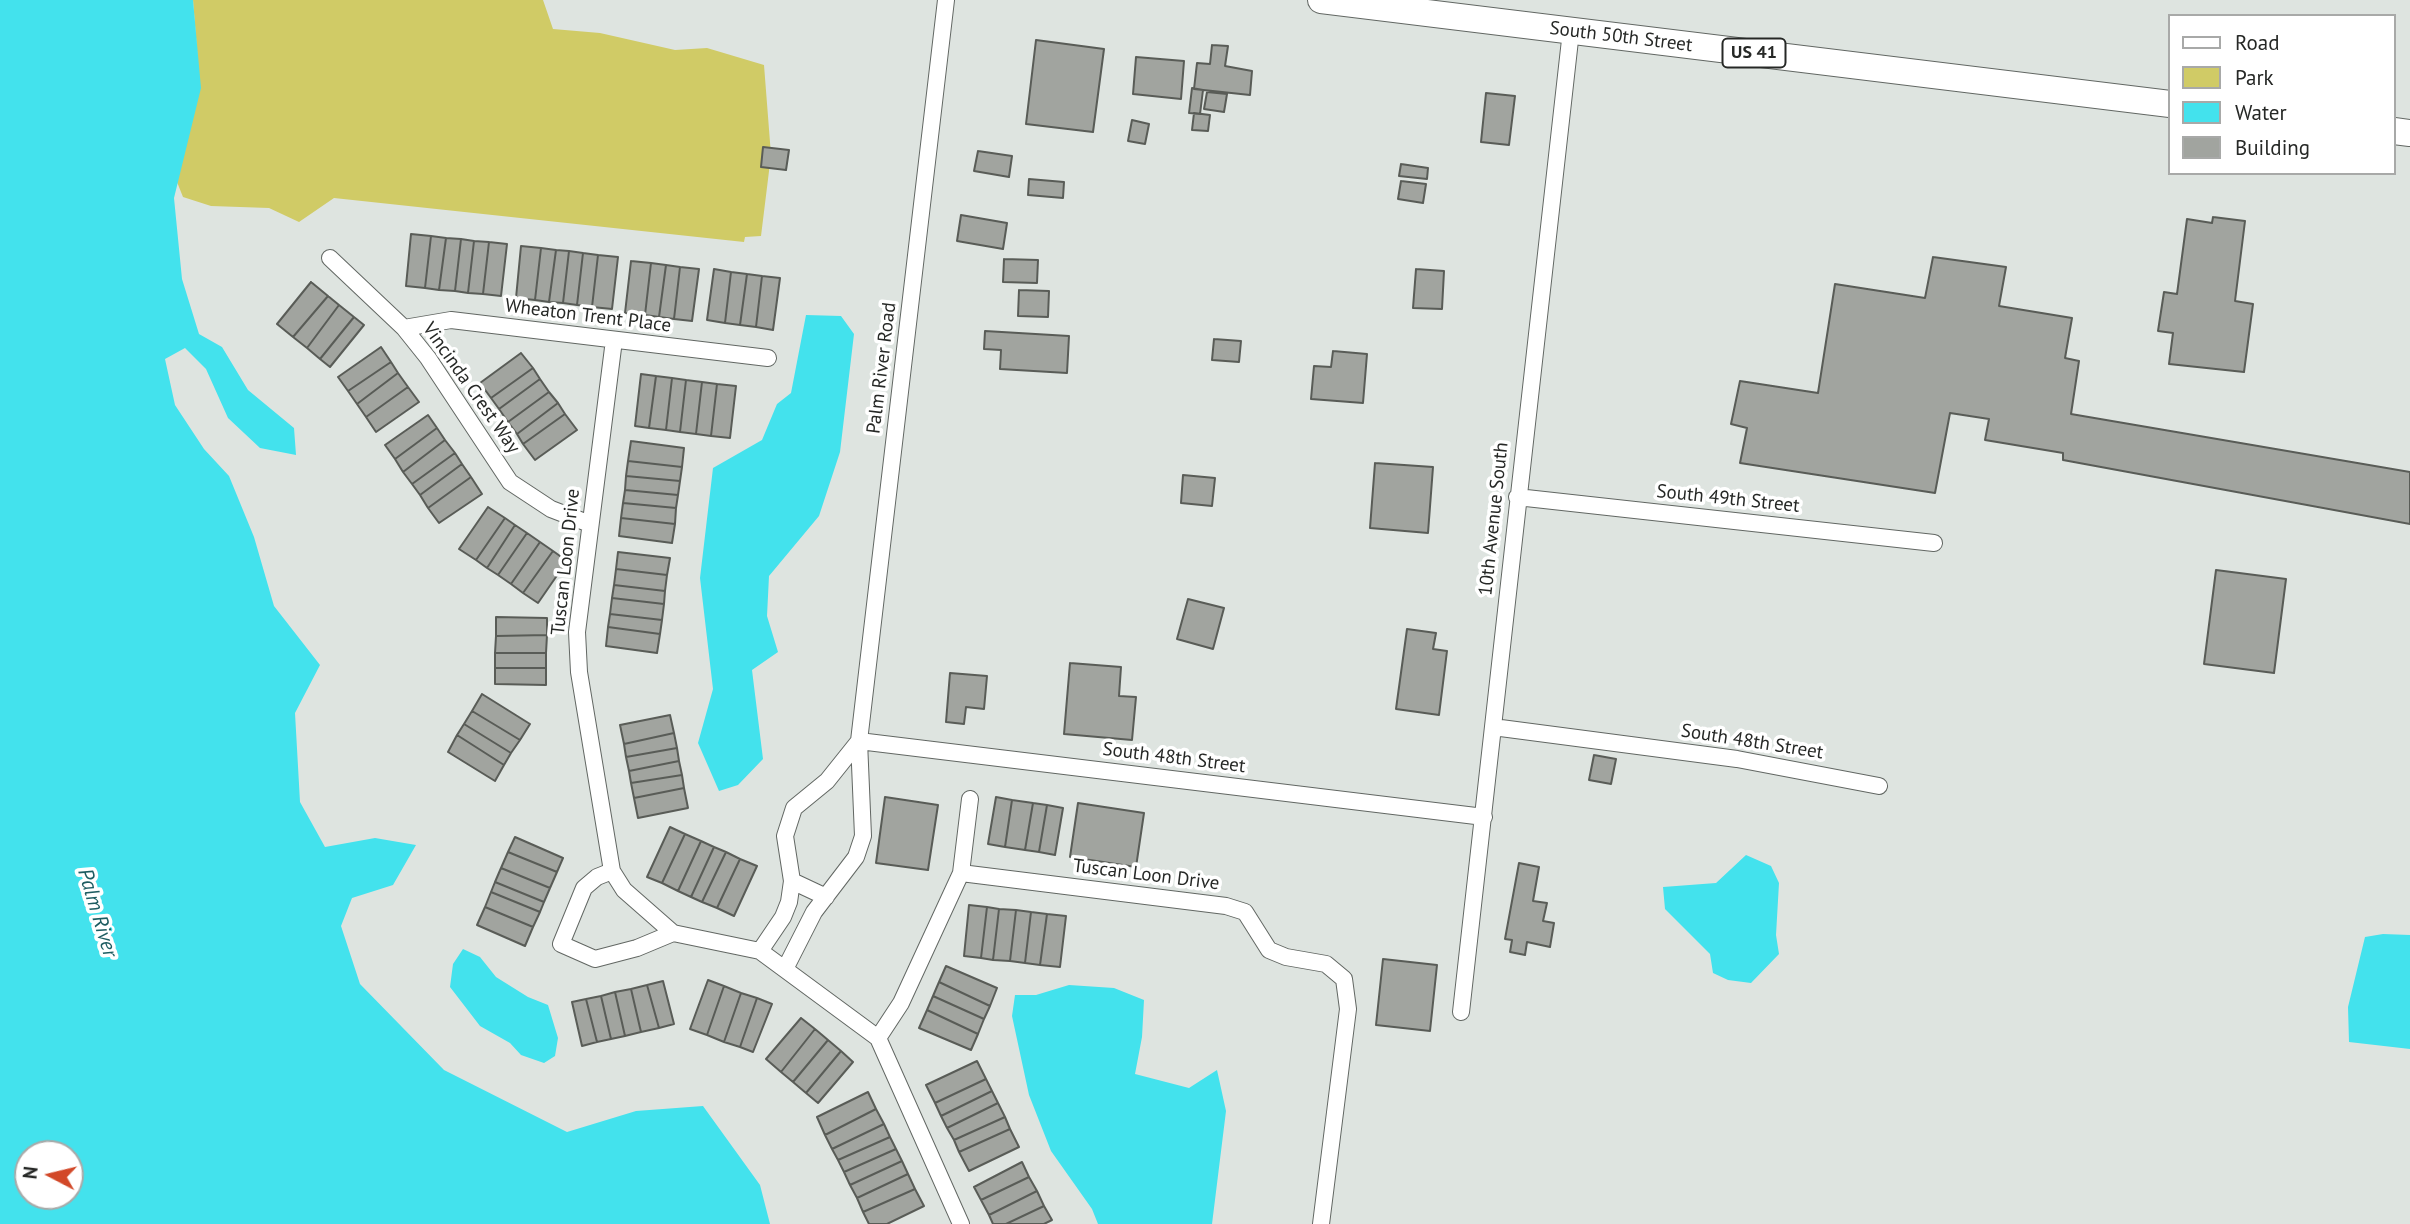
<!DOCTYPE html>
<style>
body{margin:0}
#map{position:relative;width:2410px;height:1224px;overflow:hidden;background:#dee4e0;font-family:"PT Sans",sans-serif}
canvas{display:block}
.legend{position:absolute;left:2168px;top:14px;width:228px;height:161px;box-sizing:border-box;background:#fff;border:2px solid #a8a9a8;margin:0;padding:9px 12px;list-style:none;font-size:21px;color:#262826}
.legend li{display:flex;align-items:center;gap:14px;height:35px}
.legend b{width:35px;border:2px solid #a8a9a8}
.north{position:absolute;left:14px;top:1140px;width:70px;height:70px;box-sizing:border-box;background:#fff;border:2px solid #a8a9a8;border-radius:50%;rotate:277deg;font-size:19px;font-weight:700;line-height:28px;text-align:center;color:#262826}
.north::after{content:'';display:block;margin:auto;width:24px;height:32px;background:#d24828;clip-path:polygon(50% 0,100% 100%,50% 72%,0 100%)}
</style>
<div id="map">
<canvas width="2410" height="1224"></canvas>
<ul class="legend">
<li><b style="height:9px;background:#fff"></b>Road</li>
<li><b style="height:19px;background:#d0cb66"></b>Park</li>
<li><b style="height:19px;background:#43e2ed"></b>Water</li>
<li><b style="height:19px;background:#a1a49f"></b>Building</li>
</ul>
<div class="north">N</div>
</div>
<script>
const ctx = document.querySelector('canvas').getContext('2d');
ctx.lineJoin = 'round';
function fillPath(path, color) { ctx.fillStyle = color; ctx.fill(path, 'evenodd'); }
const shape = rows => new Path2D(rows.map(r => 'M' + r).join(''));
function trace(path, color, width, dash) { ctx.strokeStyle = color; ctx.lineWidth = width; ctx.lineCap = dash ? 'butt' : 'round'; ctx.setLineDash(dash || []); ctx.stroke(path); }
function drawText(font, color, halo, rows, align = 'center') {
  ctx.font = font + ' "PT Sans",sans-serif'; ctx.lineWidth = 7; ctx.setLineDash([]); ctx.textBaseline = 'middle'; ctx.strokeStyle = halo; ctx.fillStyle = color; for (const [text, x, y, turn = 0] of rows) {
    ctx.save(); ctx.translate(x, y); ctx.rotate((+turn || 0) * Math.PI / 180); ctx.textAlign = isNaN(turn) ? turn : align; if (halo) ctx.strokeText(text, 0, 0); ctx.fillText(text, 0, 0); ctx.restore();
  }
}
const green = shape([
 [193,0,543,0,553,29,600,33,675,50,707,48,764,65,771,155,761,236,745,237,744,242,334,198,299,222,269,208,211,206,183,197,177,182,200,88]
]);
const water = shape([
 [0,0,193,0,201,88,174,198,182,279,199,334,222,347,248,390,294,428,296,455,260,448,228,418,206,369,185,348,165,359,175,405,204,449,229,476,254,537,274,606,320,665,295,713,300,802,325,847,375,838,416,845,393,885,352,898,341,926,360,984,444,1070,567,1132,636,1111,703,1106,760,1185,770,1224,0,1224],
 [28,1154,70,1154,70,1196,28,1196],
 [806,315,841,316,854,334,840,452,819,516,769,576,767,616,778,652,752,670,763,759,738,785,719,791,698,743,713,689,700,578,713,468,762,440,777,404,791,393],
 [1746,855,1771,866,1779,883,1776,935,1779,954,1751,983,1728,980,1713,973,1710,954,1665,909,1663,887,1716,883],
 [2383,934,2410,935,2410,1049,2349,1042,2348,1007,2365,937],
 [463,949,480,957,496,977,528,997,548,1005,558,1038,555,1056,544,1063,521,1055,510,1043,480,1026,450,987,453,964],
 [1069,985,1114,988,1144,1000,1142,1037,1135,1074,1189,1088,1217,1070,1226,1111,1212,1224,1098,1224,1092,1209,1051,1151,1029,1095,1012,1016,1015,995,1036,995]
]);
const building = shape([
 [1036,40,1104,49,1093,132,1026,124,1036,40],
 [1212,45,1228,46,1225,66,1252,71,1250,95,1194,89,1197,63,1210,64,1212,45],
 [1136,57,1184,61,1181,99,1133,94,1136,57],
 [1192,88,1203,90,1200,114,1189,113,1192,88],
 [1207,92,1227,94,1224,112,1204,109,1207,92],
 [1486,93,1515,96,1509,145,1481,142,1486,93],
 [1194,113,1210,115,1208,131,1192,130,1194,113],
 [1132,120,1149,124,1145,144,1128,141,1132,120],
 [763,147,789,150,786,170,761,167,763,147],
 [978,151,1012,156,1009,177,974,171,978,151],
 [1401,164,1428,168,1427,179,1399,176,1401,164],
 [1029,179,1064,182,1063,198,1028,195,1029,179],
 [1401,181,1426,184,1423,203,1398,199,1401,181],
 [961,215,1007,223,1003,249,957,241,961,215],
 [2213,217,2245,221,2235,301,2253,304,2244,372,2169,364,2173,333,2158,331,2164,292,2177,294,2187,219,2212,223,2213,217],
 [411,234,431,236,425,288,406,286,411,234],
 [431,236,446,238,439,290,425,288,431,236],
 [446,238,461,239,455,291,439,290,446,238],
 [461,239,474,241,468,293,455,291,461,239],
 [474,241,489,242,483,294,468,293,474,241],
 [489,242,507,244,501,296,483,294,489,242],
 [521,246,541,248,535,300,516,298,521,246],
 [541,248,556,250,549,302,535,300,541,248],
 [556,250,569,251,563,303,549,302,556,250],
 [569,251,583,253,577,305,563,303,569,251],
 [583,253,598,255,592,307,577,305,583,253],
 [598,255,618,257,612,309,592,307,598,255],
 [1933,257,2006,267,1999,306,2072,318,2065,358,2079,361,2071,414,2410,472,2410,524,2063,460,2063,453,1985,440,1989,419,1950,413,1935,493,1740,463,1747,428,1731,424,1740,381,1818,393,1835,284,1925,298,1933,257],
 [1004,259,1038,260,1037,283,1003,282,1004,259],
 [631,261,651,263,645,315,625,313,631,261],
 [651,263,666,265,659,317,645,315,651,263],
 [666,265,680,267,674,319,659,317,666,265],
 [680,267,699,269,692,321,674,319,680,267],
 [714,269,731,272,725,323,707,320,714,269],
 [1416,269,1444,271,1442,309,1413,308,1416,269],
 [731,272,747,274,740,325,725,323,731,272],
 [747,274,762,276,756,327,740,325,747,274],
 [762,276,780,278,773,330,756,327,762,276],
 [311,282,328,296,293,337,277,324,311,282],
 [1019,290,1049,291,1048,317,1018,316,1019,290],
 [328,296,339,305,307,348,293,337,328,296],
 [339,305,354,317,320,359,307,348,339,305],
 [354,317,364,325,330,367,320,359,354,317],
 [985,331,1069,336,1067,373,1000,369,1001,350,984,349,985,331],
 [1214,339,1241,341,1239,362,1212,360,1214,339],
 [381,347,391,362,348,391,338,377,381,347],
 [1333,351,1367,354,1363,403,1311,399,1314,366,1331,367,1333,351],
 [521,353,533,368,491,398,480,383,521,353],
 [391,362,398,373,357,404,348,391,391,362],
 [533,368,540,379,499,409,491,398,533,368],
 [398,373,408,387,366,417,357,404,398,373],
 [641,374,656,376,649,428,635,426,641,374],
 [656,376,672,378,666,430,649,428,656,376],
 [672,378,686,380,680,432,666,430,672,378],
 [540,379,549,392,508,422,499,409,540,379],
 [686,380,702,382,696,434,680,432,686,380],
 [702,382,717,384,711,436,696,434,702,382],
 [717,384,736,386,730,438,711,436,717,384],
 [408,387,419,402,376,432,366,417,408,387],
 [549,392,558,403,517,434,508,422,549,392],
 [558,403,565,414,523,444,517,434,558,403],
 [565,414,577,430,535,460,523,444,565,414],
 [428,415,437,428,395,459,385,445,428,415],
 [437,428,445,440,403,472,395,459,437,428],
 [445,440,455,453,412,484,403,472,445,440],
 [631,441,684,448,682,467,628,461,631,441],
 [455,453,462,464,420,495,412,484,455,453],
 [628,461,682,467,680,481,626,476,628,461],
 [1375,463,1433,467,1428,533,1370,528,1375,463],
 [462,464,471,477,428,508,420,495,462,464],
 [1183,475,1215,478,1212,506,1181,503,1183,475],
 [626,476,680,481,678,495,625,490,626,476],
 [471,477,482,494,439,523,428,508,471,477],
 [625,490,678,495,676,508,623,503,625,490],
 [623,503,676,508,675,524,621,518,623,503],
 [488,507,505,518,476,560,459,549,488,507],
 [505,518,515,525,487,568,476,560,505,518],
 [621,518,675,524,672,543,619,536,621,518],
 [515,525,527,533,498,575,487,568,515,525],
 [527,533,540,542,511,584,498,575,527,533],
 [540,542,553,551,523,593,511,584,540,542],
 [553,551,567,561,538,603,523,593,553,551],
 [618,552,670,558,667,575,616,569,618,552],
 [616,569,667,575,665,591,614,585,616,569],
 [2216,570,2286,579,2274,673,2204,664,2216,570],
 [614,585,665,591,664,604,612,598,614,585],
 [612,598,664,604,662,620,610,614,612,598],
 [1188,599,1224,608,1213,649,1177,639,1188,599],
 [610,614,662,620,660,634,608,627,610,614],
 [496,617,547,618,547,635,496,636,496,617],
 [608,627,660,634,657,653,606,646,608,627],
 [1407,629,1436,633,1433,649,1447,651,1439,715,1396,709,1407,629],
 [547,635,546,653,495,653,496,636,547,635],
 [495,653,546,653,546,668,495,668,495,653],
 [1070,663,1121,667,1119,696,1136,697,1132,740,1064,734,1070,663],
 [495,668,546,668,546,685,495,684,495,668],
 [950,673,987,676,984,709,966,707,964,724,946,722,950,673],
 [482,694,530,724,520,740,472,711,482,694],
 [472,711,520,740,511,753,464,724,472,711],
 [670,715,674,733,624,744,620,725,670,715],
 [464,724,511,753,504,765,457,735,464,724],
 [674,733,677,748,626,757,624,744,674,733],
 [457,735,504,765,495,781,448,752,457,735],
 [677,748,679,761,629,771,626,757,677,748],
 [1594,755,1616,759,1611,784,1589,780,1594,755],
 [679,761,682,775,631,783,629,771,679,761],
 [682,775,684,788,634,798,631,783,682,775],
 [684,788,688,808,638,818,634,798,684,788],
 [885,797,938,805,928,870,876,863,885,797],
 [996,797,1012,800,1005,847,988,844,996,797],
 [1012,800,1033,803,1025,850,1005,847,1012,800],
 [1033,803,1047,805,1039,852,1025,850,1033,803],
 [1078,803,1144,813,1136,867,1070,857,1078,803],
 [1047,805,1063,808,1055,855,1039,852,1047,805],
 [670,827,685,834,662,883,647,877,670,827],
 [685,834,701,841,678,891,662,883,685,834],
 [515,837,563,858,557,872,508,852,515,837],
 [701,841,714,847,691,897,678,891,701,841],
 [714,847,726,852,702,902,691,897,714,847],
 [508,852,557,872,550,888,501,868,508,852],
 [726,852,740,859,717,908,702,902,726,852],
 [740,859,757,866,734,916,717,908,740,859],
 [1519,863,1539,867,1533,901,1547,903,1543,921,1554,923,1550,947,1527,942,1525,955,1510,952,1512,940,1505,939,1519,863],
 [501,868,550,888,544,902,495,882,501,868],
 [495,882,544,902,540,912,491,892,495,882],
 [491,892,540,912,533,927,485,907,491,892],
 [969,905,987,907,981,958,964,956,969,905],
 [485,907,533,927,525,946,477,925,485,907],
 [987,907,999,909,993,960,981,958,987,907],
 [999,909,1016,910,1010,961,993,960,999,909],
 [1016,910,1031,912,1025,963,1010,961,1016,910],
 [1031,912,1047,914,1040,965,1025,963,1031,912],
 [1047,914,1066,916,1060,967,1040,965,1047,914],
 [1383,959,1437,965,1430,1031,1376,1025,1383,959],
 [946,966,997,988,990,1006,939,982,946,966],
 [708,980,724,986,707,1035,690,1029,708,980],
 [663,981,674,1024,659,1028,647,985,663,981],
 [939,982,990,1006,984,1019,933,996,939,982],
 [647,985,659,1028,641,1032,631,989,647,985],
 [724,986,741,993,724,1042,707,1035,724,986],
 [631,989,641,1032,625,1036,615,992,631,989],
 [615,992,625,1036,611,1039,601,996,615,992],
 [741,993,757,998,740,1047,724,1042,741,993],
 [601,996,611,1039,597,1042,586,999,601,996],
 [933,996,984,1019,978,1034,927,1010,933,996],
 [757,998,772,1004,753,1052,740,1047,757,998],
 [586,999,597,1042,582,1046,572,1002,586,999],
 [927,1010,978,1034,971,1050,919,1028,927,1010],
 [801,1018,815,1029,781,1072,766,1059,801,1018],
 [815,1029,828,1040,793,1082,781,1072,815,1029],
 [828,1040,841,1051,806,1093,793,1082,828,1040],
 [841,1051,853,1062,818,1103,806,1093,841,1051],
 [977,1061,986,1079,935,1103,926,1085,977,1061],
 [986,1079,992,1091,941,1116,935,1103,986,1079],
 [992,1091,998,1103,947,1128,941,1116,992,1091],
 [868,1092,876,1109,825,1135,817,1117,868,1092],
 [998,1103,1005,1117,954,1140,947,1128,998,1103],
 [876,1109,884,1124,832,1149,825,1135,876,1109],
 [1005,1117,1010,1129,959,1152,954,1140,1005,1117],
 [884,1124,890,1137,838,1160,832,1149,884,1124],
 [1010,1129,1019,1147,969,1171,959,1152,1010,1129],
 [890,1137,896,1149,844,1172,838,1160,890,1137],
 [896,1149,902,1161,850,1185,844,1172,896,1149],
 [902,1161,908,1174,857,1198,850,1185,902,1161],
 [1022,1162,1029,1177,981,1200,974,1187,1022,1162],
 [908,1174,915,1189,863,1212,857,1198,908,1174],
 [1029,1177,1037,1191,989,1215,981,1200,1029,1177],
 [915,1189,924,1206,887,1224,869,1224,863,1212,915,1189],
 [1037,1191,1044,1206,1006,1224,993,1224,989,1215,1037,1191],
 [1044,1206,1052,1220,1044,1224,1006,1224,1044,1206]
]);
const street = shape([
 [330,258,404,328,428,358,510,482,551,509,590,524],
 [404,328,451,320,768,358],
 [614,340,577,632,579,672,612,871,624,890,673,933,760,951,878,1038,961,1224],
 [1517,497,1934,543],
 [1493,727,1737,759,1879,786],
 [859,741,1484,817],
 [612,871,597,877,584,888,561,944,595,959,637,948,673,933],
 [961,873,1226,906,1245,912,1269,950,1286,957,1326,964,1344,979,1348,1009,1321,1224],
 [792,881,826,897],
 [760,951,783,917,789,902,792,881,785,836,794,808,827,781,859,741],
 [785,969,814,912,856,857,863,836,859,741,946,0],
 [1461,1012,1571,31],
 [878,1038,901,1003,961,873,970,799]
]);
const primary = shape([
 [1321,0,2170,104],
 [2394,131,2410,133]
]);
const shields = [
 [1754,53,63]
];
const shieldNames = [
 ["US 41",1754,53]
];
const streetNames = [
 ["South 50th Street",1621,37,7],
 ["Wheaton Trent Place",588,316,7],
 ["Palm River Road",882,368,-83],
 ["Vincinda Crest Way",471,388,55],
 ["South 49th Street",1728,499,6],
 ["10th Avenue South",1494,519,-84],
 ["Tuscan Loon Drive",566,562,-84],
 ["South 48th Street",1752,742,9],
 ["South 48th Street",1174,758,7],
 ["Tuscan Loon Drive",1146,875,7]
];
const waterNames = [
 ["Palm River",97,913,73]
];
fillPath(green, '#d0cb66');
fillPath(water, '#43e2ed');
fillPath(building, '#a1a49f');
trace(building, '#595c57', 2);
trace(street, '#626763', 18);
trace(primary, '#626763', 28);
trace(street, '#fff', 16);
trace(primary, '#fff', 26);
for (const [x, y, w] of shields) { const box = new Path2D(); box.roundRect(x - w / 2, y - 14.5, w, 29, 5); ctx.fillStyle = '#fff'; ctx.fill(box); trace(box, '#262826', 2); }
drawText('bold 18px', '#262826', null, shieldNames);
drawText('19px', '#262826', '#fff', streetNames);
drawText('italic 21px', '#1d5c61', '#fff', waterNames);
</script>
